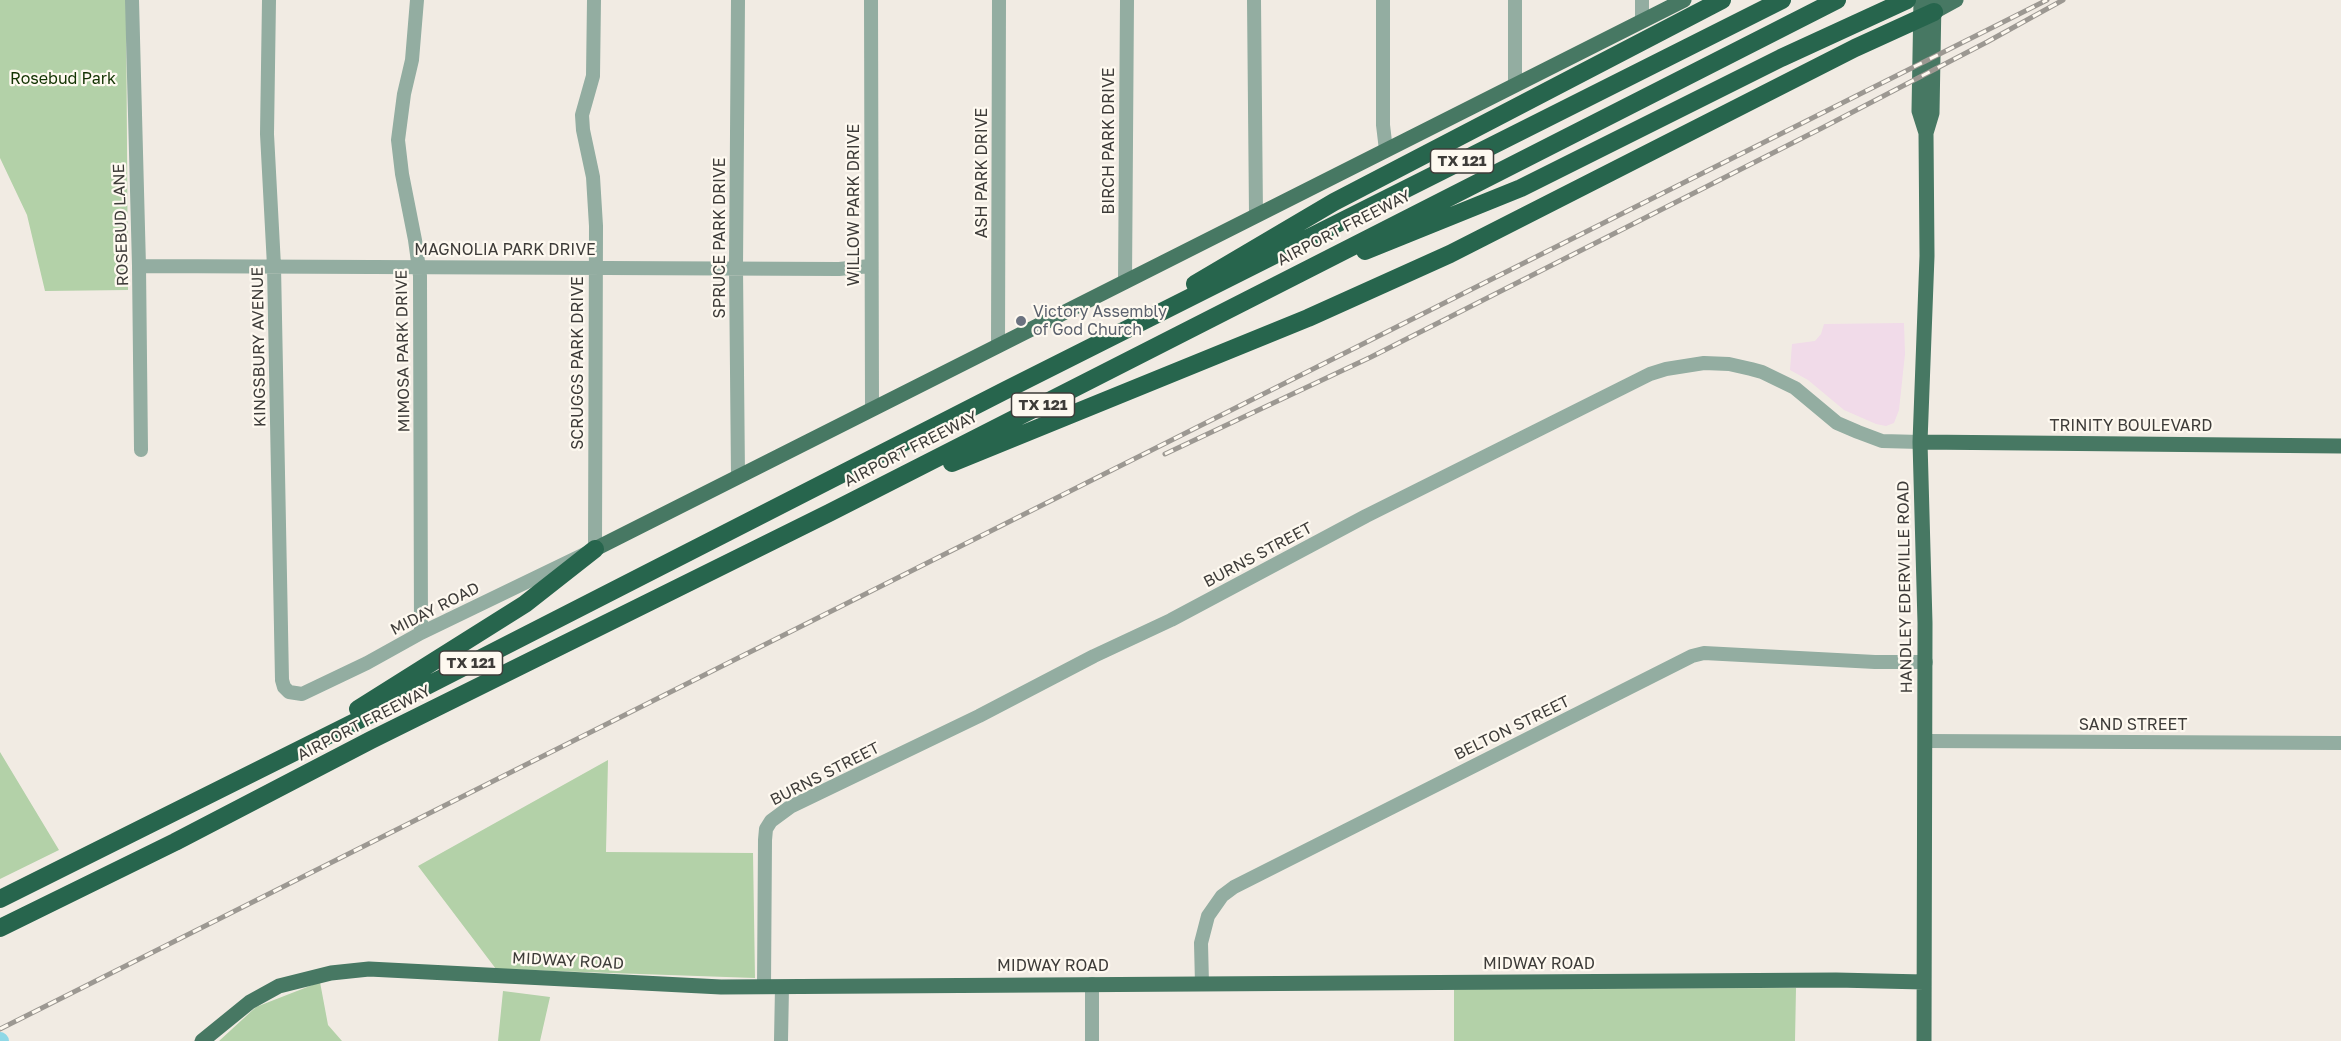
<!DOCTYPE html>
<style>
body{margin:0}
canvas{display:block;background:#f1ebe3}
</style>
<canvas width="2341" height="1041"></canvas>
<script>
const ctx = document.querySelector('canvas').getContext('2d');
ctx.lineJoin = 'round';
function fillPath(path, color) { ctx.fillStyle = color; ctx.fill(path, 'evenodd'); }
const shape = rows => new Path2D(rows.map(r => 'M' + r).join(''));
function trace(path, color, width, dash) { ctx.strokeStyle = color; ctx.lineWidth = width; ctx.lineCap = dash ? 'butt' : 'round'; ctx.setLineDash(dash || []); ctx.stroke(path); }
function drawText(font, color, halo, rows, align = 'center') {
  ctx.font = font + ' "Golos Text",sans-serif'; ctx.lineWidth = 4.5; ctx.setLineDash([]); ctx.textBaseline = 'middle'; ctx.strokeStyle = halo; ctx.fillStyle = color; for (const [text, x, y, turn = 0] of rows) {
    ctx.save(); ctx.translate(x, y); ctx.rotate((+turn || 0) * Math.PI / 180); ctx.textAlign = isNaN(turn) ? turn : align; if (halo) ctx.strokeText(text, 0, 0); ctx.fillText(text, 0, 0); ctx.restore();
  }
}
const commercial = shape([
 [1904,323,1905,354,1899,410,1894,423,1886,426,1876,424,1844,410,1808,380,1790,370,1792,344,1815,341,1821,334,1824,324]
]);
const green = shape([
 [0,0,126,0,128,290,45,291,27,215,0,158],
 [0,752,59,850,0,879],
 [608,760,606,852,753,853,755,978,496,969,418,866],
 [320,982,328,1025,342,1041,219,1041,256,1007],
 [1796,988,1795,1041,1454,1041,1454,989],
 [503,991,550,997,540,1041,498,1041]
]);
const river = shape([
 [0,1040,1,1041]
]);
const minor = shape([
 [132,0,139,266,141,450],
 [269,0,267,134,274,266,282,680,284,687,289,692,302,694,367,663,421,633,595,549,596,226,593,177,583,130,582,115,593,76,594,0],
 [417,0,412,60,404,94,398,140,402,174,415,240,420,276,421,633],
 [738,0,736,268,738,476],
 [871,0,872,409],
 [1254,0,1256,215],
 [1383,0,1383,125,1386,150],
 [1515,0,1515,85],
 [1642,0,1642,21],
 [139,266,839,269,870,266],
 [1125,282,1127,0],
 [998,346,999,0],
 [1926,741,2341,743],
 [1092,984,1092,1041],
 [1202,984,1201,943,1208,916,1222,896,1234,887,1692,656,1704,653,1875,662,1926,662],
 [764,986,765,840,766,829,771,821,790,807,979,716,1094,656,1171,620,1366,516,1650,374,1666,369,1704,363,1729,364,1751,369,1762,372,1795,388,1837,423,1858,432,1882,441,1920,442],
 [781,1041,782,987]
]);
const major = shape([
 [1921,0,1919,111,1926,133],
 [1934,12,1956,0],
 [1920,442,2341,446],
 [595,549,1684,0],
 [202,1041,250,1002,279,986,331,973,369,969,721,987,1836,980,1924,982],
 [1924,1041,1925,623,1920,442,1927,256,1926,133,1932,113,1934,0]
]);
const highway = shape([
 [1365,251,1521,188,1781,58,1907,0],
 [1195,284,1334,202,1722,0],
 [952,463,1308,318,1450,254,1855,48,1934,12],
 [358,709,525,604,595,549],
 [0,899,409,695,1006,390,1782,0],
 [0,928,175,842,371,740,829,513,1837,0]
]);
const rail = shape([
 [1165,454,1371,357,1822,128,1987,42,2063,0],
 [0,1029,2047,0]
]);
const markers = [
 [1021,321,6,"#6b7280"]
];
const shields = [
 [1462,161,63],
 [1043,405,63],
 [471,663,63]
];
const shieldNames = [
 ["TX 121",1462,161],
 ["TX 121",1043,405],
 ["TX 121",471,663]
];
const parkNames = [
 ["Rosebud Park",63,79]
];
const streetNames = [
 ["BIRCH PARK DRIVE",1109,141,-90],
 ["ASH PARK DRIVE",982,173,-90],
 ["WILLOW PARK DRIVE",854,205,-90],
 ["ROSEBUD LANE",121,225,-92],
 ["AIRPORT FREEWAY",1344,228,-27],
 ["SPRUCE PARK DRIVE",720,238,-90],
 ["MAGNOLIA PARK DRIVE",505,250],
 ["KINGSBURY AVENUE",259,347,-91],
 ["MIMOSA PARK DRIVE",403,351,-91],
 ["SCRUGGS PARK DRIVE",578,363,-90],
 ["TRINITY BOULEVARD",2131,426],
 ["AIRPORT FREEWAY",911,449,-27],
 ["BURNS STREET",1258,555,-28],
 ["HANDLEY EDERVILLE ROAD",1905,587,-91],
 ["MIDAY ROAD",435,609,-27],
 ["AIRPORT FREEWAY",364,723,-27],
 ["SAND STREET",2133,725],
 ["BELTON STREET",1512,728,-26],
 ["BURNS STREET",825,774,-27],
 ["MIDWAY ROAD",568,961,3],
 ["MIDWAY ROAD",1539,964],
 ["MIDWAY ROAD",1053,966]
];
const worshipNames = [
 ["Victory Assembly",1033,312],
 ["of God Church",1033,330]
];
fillPath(commercial, '#f1dbe9');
fillPath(green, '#b3d1a8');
trace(river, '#8fd8e6', 16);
trace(minor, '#93ada1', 14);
trace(major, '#477863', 15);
trace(highway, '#27654d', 18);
trace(rail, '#9c9892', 5);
trace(rail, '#fef9f0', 3, [9]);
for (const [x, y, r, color] of markers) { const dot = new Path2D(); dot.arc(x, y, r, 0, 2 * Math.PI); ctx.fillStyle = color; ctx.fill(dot); trace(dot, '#fef9f0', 2); }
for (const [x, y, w] of shields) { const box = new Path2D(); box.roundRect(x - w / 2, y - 12, w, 24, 4.5); ctx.fillStyle = '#fef9f0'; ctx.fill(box); trace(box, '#3e3c39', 1.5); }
drawText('bold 15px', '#3e3c39', null, shieldNames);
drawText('16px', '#123302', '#fef9f0', parkNames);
drawText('16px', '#3e3c39', '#fef9f0', streetNames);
drawText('16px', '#5b616d', '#fef9f0', worshipNames, 'left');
</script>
